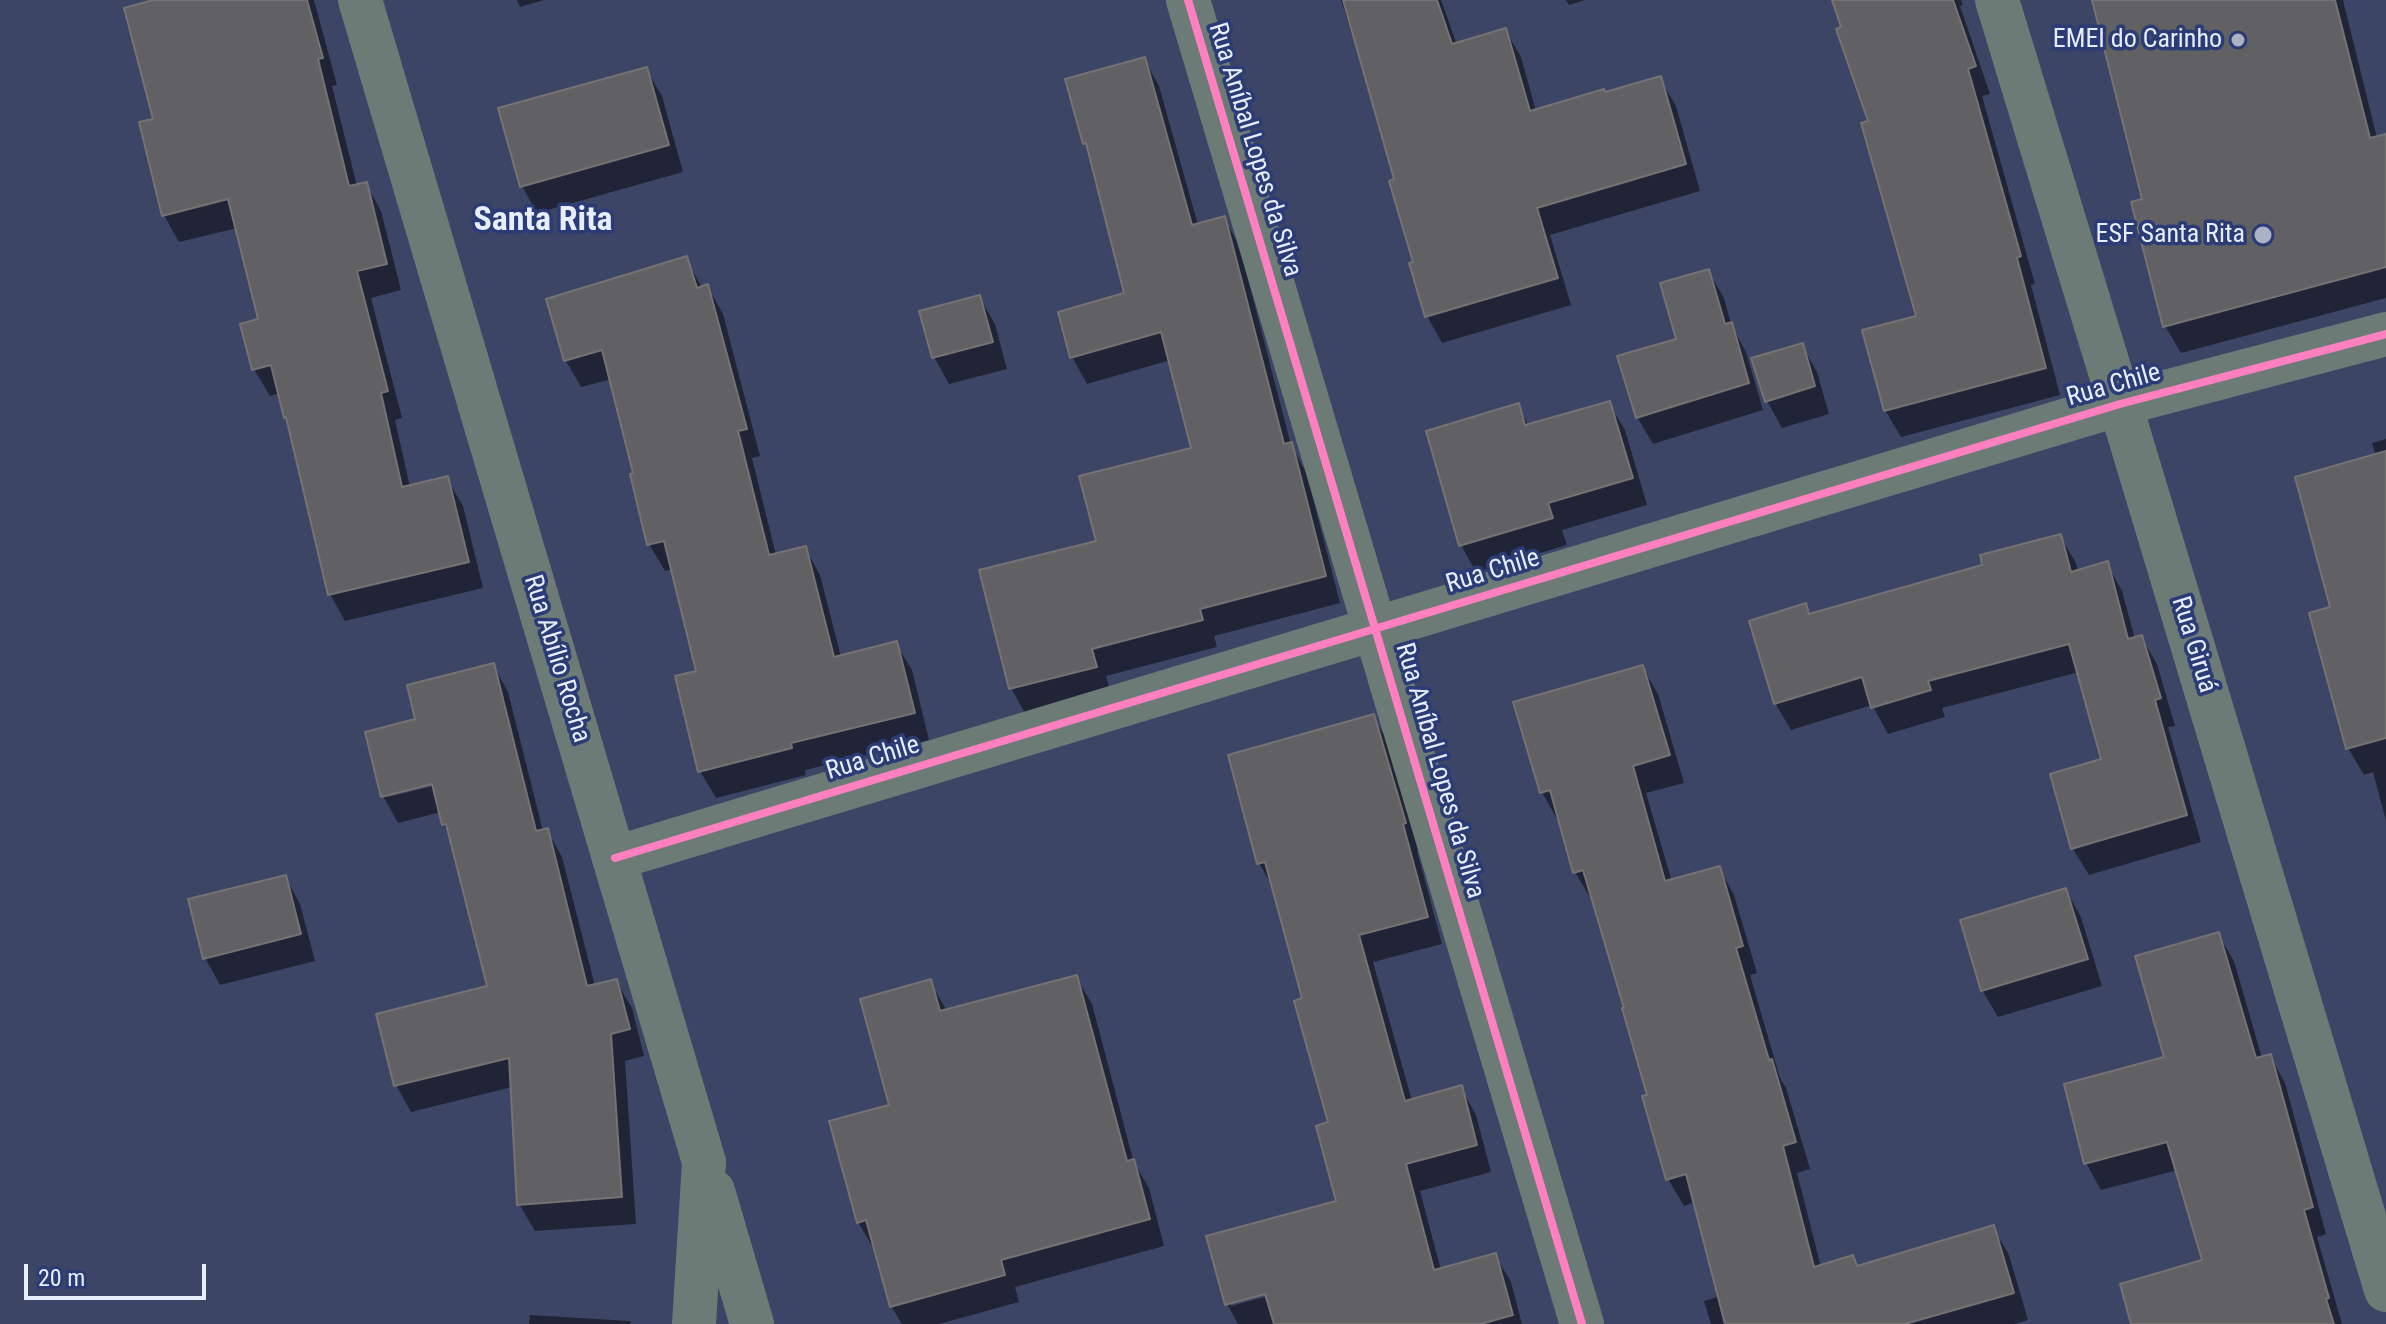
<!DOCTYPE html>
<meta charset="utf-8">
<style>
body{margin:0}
#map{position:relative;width:2386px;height:1324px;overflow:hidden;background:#3c4565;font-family:"Roboto Condensed",sans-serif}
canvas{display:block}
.scale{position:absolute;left:24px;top:1264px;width:182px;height:36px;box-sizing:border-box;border:4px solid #e7edfb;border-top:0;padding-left:10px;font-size:24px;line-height:28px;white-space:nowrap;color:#e7edfb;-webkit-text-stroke:6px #2b3b76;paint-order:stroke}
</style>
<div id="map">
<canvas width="2386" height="1324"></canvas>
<div class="scale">20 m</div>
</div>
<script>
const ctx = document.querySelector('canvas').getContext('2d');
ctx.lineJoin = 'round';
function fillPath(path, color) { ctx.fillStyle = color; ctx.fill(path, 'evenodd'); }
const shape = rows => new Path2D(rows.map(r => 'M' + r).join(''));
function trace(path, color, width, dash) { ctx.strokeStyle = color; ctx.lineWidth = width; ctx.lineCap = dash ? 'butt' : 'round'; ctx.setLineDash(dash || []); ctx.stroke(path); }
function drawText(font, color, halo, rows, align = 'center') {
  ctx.font = font + ' "Roboto Condensed",sans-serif'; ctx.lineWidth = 7; ctx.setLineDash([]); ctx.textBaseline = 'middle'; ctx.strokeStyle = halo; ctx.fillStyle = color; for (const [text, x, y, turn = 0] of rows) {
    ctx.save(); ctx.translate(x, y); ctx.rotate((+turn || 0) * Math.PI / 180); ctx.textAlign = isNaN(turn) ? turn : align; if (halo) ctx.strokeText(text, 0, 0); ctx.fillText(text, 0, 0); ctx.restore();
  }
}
const shadow = shape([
 [161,0,314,0,337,85,332,86,357,186,366,184,381,211,401,290,371,298,402,418,395,420,410,487,447,479,463,506,483,588,345,621,330,594,290,424,286,417,280,393,270,396,254,369,261,321,237,228,179,242,164,215,155,120],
 [517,0,544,0,520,7],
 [1341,0,1441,0,1457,45,1505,30,1521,57,1536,111,1660,79,1676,106,1700,191,1550,235,1571,305,1442,343,1427,316,1397,180,1360,50,1354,41],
 [1566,0,1585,0,1569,5],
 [1834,0,1961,0,1963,5,1960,6,1990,94,1982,96,2035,284,2031,285,2060,395,1901,437,1885,410,1918,318,1870,122],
 [2094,0,2343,0,2377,138,2386,136,2386,298,2181,353,2165,326,2144,201],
 [1144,59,1159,86,1198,225,1224,218,1239,245,1291,445,1306,472,1340,603,1214,636,1217,647,1106,676,1111,694,1026,715,1011,688,1099,542,1194,449,1171,360,1087,384,1072,357,1127,295,1090,151,1085,143],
 [646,69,662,96,683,172,537,213,522,186],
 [686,258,702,288,708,287,723,314,760,456,752,458,776,555,805,548,820,575,841,657,896,644,912,670,929,740,805,770,806,775,716,798,700,771,699,672,673,569,665,571,649,544,635,474,612,379,581,387,566,361,548,300],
 [1708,271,1724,298,1732,327,1746,352,1763,410,1653,444,1637,417,1678,340],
 [979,297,995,324,1007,369,949,384,934,357],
 [1802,345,1817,372,1829,414,1782,428,1767,401],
 [1609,404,1625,430,1647,505,1562,530,1567,545,1476,572,1461,545,1518,406,1529,426],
 [2386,439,2386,821,2373,772,2364,775,2348,748,2332,609,2376,456,2372,443],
 [2060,536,2076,563,2078,572,2107,564,2122,591,2135,639,2141,637,2157,664,2175,726,2168,727,2201,842,2089,875,2073,849,2052,775,2104,760,2079,672,1942,708,1945,717,1888,734,1872,705,1791,730,1775,703,1805,606,1811,616,1985,566],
 [493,665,508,692,543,831,547,830,562,857,595,986,616,981,632,1008,644,1056,625,1061,636,1224,535,1231,519,1204,512,1087,411,1112,396,1085,489,988,452,838,444,825,441,812,398,823,383,796,418,720],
 [441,780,442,784,388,797,388,793],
 [1642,667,1658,694,1684,783,1646,793,1672,882,1719,868,1734,895,1757,973,1750,975,1780,1078,1786,1088,1810,1169,1797,1173,1821,1267,1853,1258,1858,1268,1993,1228,2009,1255,2028,1320,2014,1324,1711,1324,1704,1301,1720,1296,1695,1202,1684,1206,1668,1179,1649,1096,1593,898,1591,899,1575,872,1560,818,1557,819,1542,792],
 [1373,717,1389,743,1420,850,1417,851,1442,944,1373,962,1412,1101,1461,1088,1476,1115,1491,1172,1420,1191,1441,1270,1495,1255,1511,1282,1522,1324,1238,1324,1227,1304,1339,1202,1331,1124,1305,1000,1274,889,1259,863],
 [1274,1290,1276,1294,1231,1306,1231,1302],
 [285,877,300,904,315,961,220,985,205,958],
 [2066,890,2081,917,2102,986,1998,1017,1982,990],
 [2218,934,2234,961,2262,1058,2270,1056,2285,1083,2326,1234,2317,1237,2342,1324,2133,1324,2205,1261,2178,1170,2101,1190,2086,1163,2167,1058],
 [1076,977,1092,1004,1134,1163,1149,1188,1164,1246,1015,1287,1019,1302,939,1324,902,1324,891,1306,874,1249,858,1222,891,1106,930,982,947,1011],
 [530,1315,630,1321,631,1324,529,1324]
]);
const building = shape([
 [153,0,307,0,323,58,318,59,349,186,367,182,387,264,357,271,388,391,381,393,402,487,448,476,469,562,328,595,286,417,284,418,271,365,252,370,240,324,258,319,228,199,162,216,139,122,153,119,124,8,153,0],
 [1343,0,1437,0,1452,44,1506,28,1530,111,1604,89,1605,92,1661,76,1686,164,1537,208,1558,278,1425,317,1409,263,1413,262,1389,181,1394,179,1343,0],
 [1832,0,1953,0,1976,66,1968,69,2021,256,2017,258,2046,368,1884,411,1862,330,1916,316,1861,123,1868,121,1836,29,1841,27,1832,0],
 [2092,0,2335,0,2370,138,2386,134,2386,267,2163,327,2131,202,2142,199,2092,0],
 [1145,57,1192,225,1225,216,1284,444,1292,442,1326,576,1200,609,1203,620,1092,649,1097,667,1009,689,979,570,1096,541,1079,476,1191,448,1161,332,1070,358,1058,312,1124,293,1086,143,1083,144,1065,79,1145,57],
 [647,67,669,145,520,187,498,108,647,67],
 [687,256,697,288,708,284,747,429,738,431,769,555,806,546,834,657,897,641,915,713,791,743,792,748,698,772,675,676,696,671,664,541,647,545,630,474,633,473,602,350,564,361,546,299,687,256],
 [1709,269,1725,324,1732,322,1749,383,1636,418,1617,356,1676,339,1660,283,1709,269],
 [980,295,993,342,932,358,919,311,980,295],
 [1803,343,1815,386,1765,402,1751,358,1803,343],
 [1610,401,1633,478,1548,503,1553,518,1459,546,1426,431,1519,403,1525,425,1610,401],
 [2386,451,2386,738,2346,749,2309,613,2330,607,2295,477,2386,451],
 [2061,534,2071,572,2108,561,2128,639,2142,635,2161,698,2155,700,2187,815,2071,849,2050,774,2101,759,2069,644,1928,681,1931,690,1871,708,1862,677,1774,704,1749,621,1806,603,1809,614,1982,565,1980,555,2061,534],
 [494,663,536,831,548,828,587,986,617,979,630,1029,611,1034,622,1197,517,1205,509,1058,394,1086,376,1014,487,986,446,824,442,825,432,784,381,797,365,732,415,719,407,685,494,663],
 [1643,665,1670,755,1633,766,1665,881,1720,866,1743,946,1736,948,1769,1060,1772,1059,1796,1142,1783,1146,1814,1267,1853,1255,1857,1266,1994,1225,2014,1293,1905,1324,1725,1324,1686,1174,1666,1180,1642,1096,1647,1095,1622,1008,1624,1008,1583,870,1573,873,1550,790,1540,793,1513,702,1643,665],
 [1374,714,1406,823,1403,824,1428,917,1359,935,1405,1101,1462,1085,1477,1145,1406,1164,1434,1270,1496,1253,1513,1315,1481,1324,1274,1324,1265,1294,1225,1305,1206,1236,1336,1201,1316,1126,1328,1122,1294,1001,1302,998,1265,862,1257,864,1228,755,1374,714],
 [286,875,301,934,203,959,188,899,286,875],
 [2066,888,2088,959,1981,991,1960,920,2066,888],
 [2219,932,2256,1058,2271,1054,2313,1207,2304,1210,2329,1298,2326,1299,2334,1324,2131,1324,2120,1284,2202,1260,2167,1142,2084,1164,2064,1084,2164,1057,2135,956,2219,932],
 [1077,975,1127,1161,1134,1159,1150,1219,1001,1260,1005,1275,890,1307,866,1220,857,1223,829,1121,889,1105,860,999,931,979,940,1011,1077,975]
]);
const minor = shape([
 [360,0,704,1162,694,1324],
 [1188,0,1582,1324],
 [1997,0,2120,404,2386,1290],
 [615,858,2120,404,2386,334],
 [713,1191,752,1324]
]);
const cycleway = shape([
 [1188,0,1582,1324],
 [615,858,2120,404,2386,334]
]);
const markers = [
 [2238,40,8,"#abb2c6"],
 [2263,235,10,"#abb2c6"]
];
const poiNames = [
 ["EMEI do Carinho",2222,40],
 ["ESF Santa Rita",2245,235]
];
const streetNames = [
 ["Rua Aníbal Lopes da Silva",1254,150,73],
 ["Rua Chile",2114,386,-16],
 ["Rua Chile",1493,572,-17],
 ["Rua Giruá",2193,645,73],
 ["Rua Abílio Rocha",556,659,73],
 ["Rua Chile",873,759,-17],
 ["Rua Aníbal Lopes da Silva",1439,771,74]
];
const districtNames = [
 ["Santa Rita",543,221]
];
fillPath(shadow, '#0007');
fillPath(building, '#616163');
trace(building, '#747272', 2);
trace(minor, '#6c7b76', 44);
trace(cycleway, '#ff80c0', 8);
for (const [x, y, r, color] of markers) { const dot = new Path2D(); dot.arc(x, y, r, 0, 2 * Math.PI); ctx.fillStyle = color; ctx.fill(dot); trace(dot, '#2b3b76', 3); }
drawText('26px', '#e7edfb', '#2b3b76', poiNames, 'right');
drawText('26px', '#e7edfb', '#2b3b76', streetNames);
drawText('bold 34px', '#e7edfb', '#2b3b76', districtNames);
</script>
